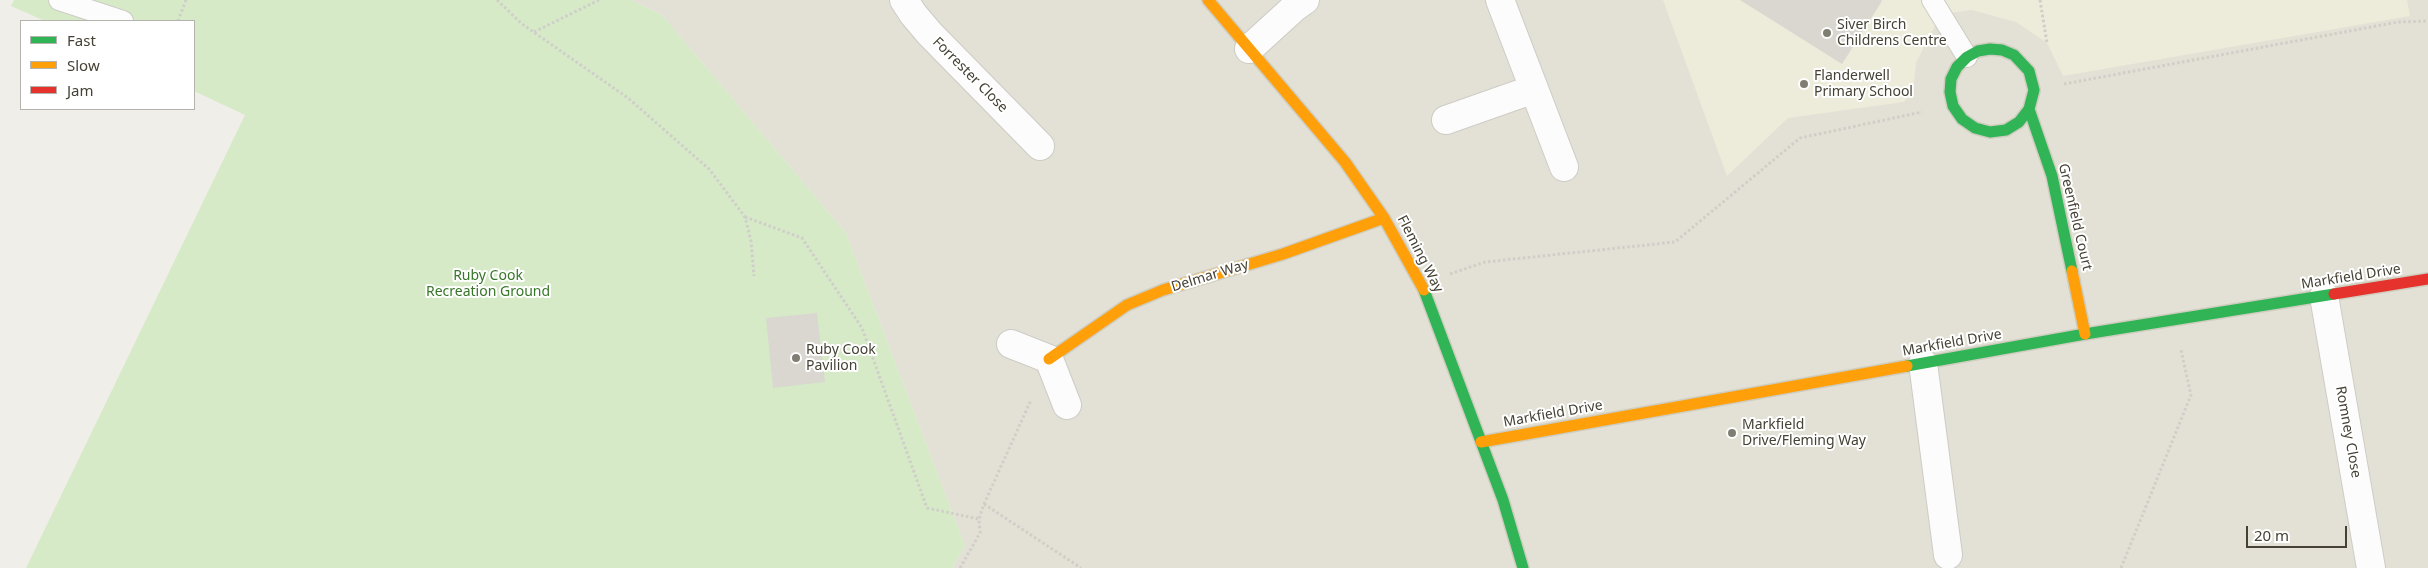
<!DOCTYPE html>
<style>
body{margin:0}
#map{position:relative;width:2428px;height:568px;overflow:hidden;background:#efeee8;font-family:"Noto Sans",sans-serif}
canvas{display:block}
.legend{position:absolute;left:20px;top:20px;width:175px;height:90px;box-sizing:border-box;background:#fff;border:1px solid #b5b3ae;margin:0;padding:6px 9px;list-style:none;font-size:15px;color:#454134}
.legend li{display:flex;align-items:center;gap:10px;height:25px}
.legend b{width:25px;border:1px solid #b5b3ae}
.scale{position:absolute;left:2246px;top:526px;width:101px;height:22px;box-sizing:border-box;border:2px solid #454134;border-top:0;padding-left:6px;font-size:15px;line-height:18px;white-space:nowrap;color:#454134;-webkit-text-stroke:4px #fff;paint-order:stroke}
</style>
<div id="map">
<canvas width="2428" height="568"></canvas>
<ul class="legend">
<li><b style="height:6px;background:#30b455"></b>Fast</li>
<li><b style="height:6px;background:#ff9f0a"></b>Slow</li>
<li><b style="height:6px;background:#e5322d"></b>Jam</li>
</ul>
<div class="scale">20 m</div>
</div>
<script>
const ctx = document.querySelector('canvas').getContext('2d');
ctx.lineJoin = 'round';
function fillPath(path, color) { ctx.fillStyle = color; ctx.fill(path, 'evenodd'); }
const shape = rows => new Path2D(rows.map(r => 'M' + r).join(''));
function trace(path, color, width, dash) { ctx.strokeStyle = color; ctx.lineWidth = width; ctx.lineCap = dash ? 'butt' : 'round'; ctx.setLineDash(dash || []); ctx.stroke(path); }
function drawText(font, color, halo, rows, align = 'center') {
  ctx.font = font + ' "Noto Sans",sans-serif'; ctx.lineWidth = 4; ctx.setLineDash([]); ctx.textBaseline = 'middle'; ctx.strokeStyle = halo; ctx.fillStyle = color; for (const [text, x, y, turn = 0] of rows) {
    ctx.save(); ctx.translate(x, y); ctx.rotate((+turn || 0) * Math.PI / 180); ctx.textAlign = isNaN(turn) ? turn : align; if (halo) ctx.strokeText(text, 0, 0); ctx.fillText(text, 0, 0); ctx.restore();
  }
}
const residential = shape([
 [631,0,2428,0,2428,568,952,568,965,546,846,233,662,15]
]);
const education = shape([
 [1663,0,2407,0,2410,16,2063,76,2047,43,2016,22,1972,10,1941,14,1916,63,1913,92,1904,102,1788,118,1727,176]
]);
const green = shape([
 [14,0,631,0,662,15,846,233,965,546,952,568,26,568,245,115,194,91,194,21,45,21,11,6]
]);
const building = shape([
 [1740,0,1881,0,1882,1,1842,64],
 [817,313,825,382,773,388,766,318]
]);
const path = shape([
 [497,0,522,24,628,98,709,169,745,217,751,241,754,276],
 [2040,0,2047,43],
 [178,21,186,0],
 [534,32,599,0],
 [2064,84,2398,22,2428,21],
 [745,217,802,238,862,328,927,508,979,519],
 [1450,274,1485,262,1675,242,1800,138,1922,112],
 [984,504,1081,568],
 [960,568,980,533,979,519,984,504,1031,400],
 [2121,568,2191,395,2181,350]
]);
const lane = shape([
 [59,0,123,21],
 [1932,0,1967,57]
]);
const street = shape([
 [904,0,913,14,930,34,1040,146],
 [1500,0,1564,167],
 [1249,49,1295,7,1305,0],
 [1446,120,1534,89],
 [2324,296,2371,568],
 [1011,344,1049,359,1067,405],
 [1923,363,1948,555]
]);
const fast = shape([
 [2029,109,2019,122,2006,130,1990,132,1975,128,1962,119,1953,106,1950,92,1951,79,1957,67,1967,57,1978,51,1990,49,2002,50,2014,55,2029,71,2034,90,2029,109,2052,176,2072,271],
 [1424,290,1503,500,1523,568],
 [1907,366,2085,334,2334,294]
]);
const slow = shape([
 [1208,0,1345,162,1384,218,1424,290],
 [2072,271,2085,334],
 [1049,359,1127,305,1163,290,1283,254,1384,218],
 [1481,442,1907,366]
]);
const jam = shape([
 [2334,294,2428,279]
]);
const markers = [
 [1827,33,5,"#807e73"],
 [1804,84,5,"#807e73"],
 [796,358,5,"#807e73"],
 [1732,433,5,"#807e73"]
];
const poiNames = [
 ["Siver Birch",1837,25],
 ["Childrens Centre",1837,41],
 ["Flanderwell",1814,76],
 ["Primary School",1814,92],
 ["Ruby Cook",806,350],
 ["Pavilion",806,366],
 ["Markfield",1742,425],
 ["Drive/Fleming Way",1742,441]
];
const streetNames = [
 ["Forrester Close",970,75,45],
 ["Greenfield Court",2075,217,77],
 ["Fleming Way",1420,254,63],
 ["Delmar Way",1210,276,-17],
 ["Markfield Drive",2351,277,-9],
 ["Markfield Drive",1952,343,-10],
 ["Markfield Drive",1553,414,-10],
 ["Romney Close",2348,432,80]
];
const parkNames = [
 ["Ruby Cook",488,276],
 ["Recreation Ground",488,292]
];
fillPath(residential, '#e3e1d5');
fillPath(education, '#edebda');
fillPath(green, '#d6eac8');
fillPath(building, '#d9d7d0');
trace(lane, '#cdccc5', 22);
trace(street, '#cdccc5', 30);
trace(fast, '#cfcdbf', 14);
trace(slow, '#cfcdbf', 14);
trace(jam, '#cfcdbf', 14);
trace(path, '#d0cec9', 3, [2.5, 2.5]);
trace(lane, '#fdfcfc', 20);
trace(street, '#fdfcfc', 28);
trace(fast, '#30b455', 11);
trace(slow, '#ff9f0a', 11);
trace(jam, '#e5322d', 11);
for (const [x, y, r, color] of markers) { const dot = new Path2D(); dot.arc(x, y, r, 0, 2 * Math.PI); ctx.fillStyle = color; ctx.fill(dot); trace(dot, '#fff', 2); }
drawText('14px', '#454134', '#fff', poiNames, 'left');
drawText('14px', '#454134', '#fff', streetNames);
drawText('14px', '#377628', '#fff', parkNames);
</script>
